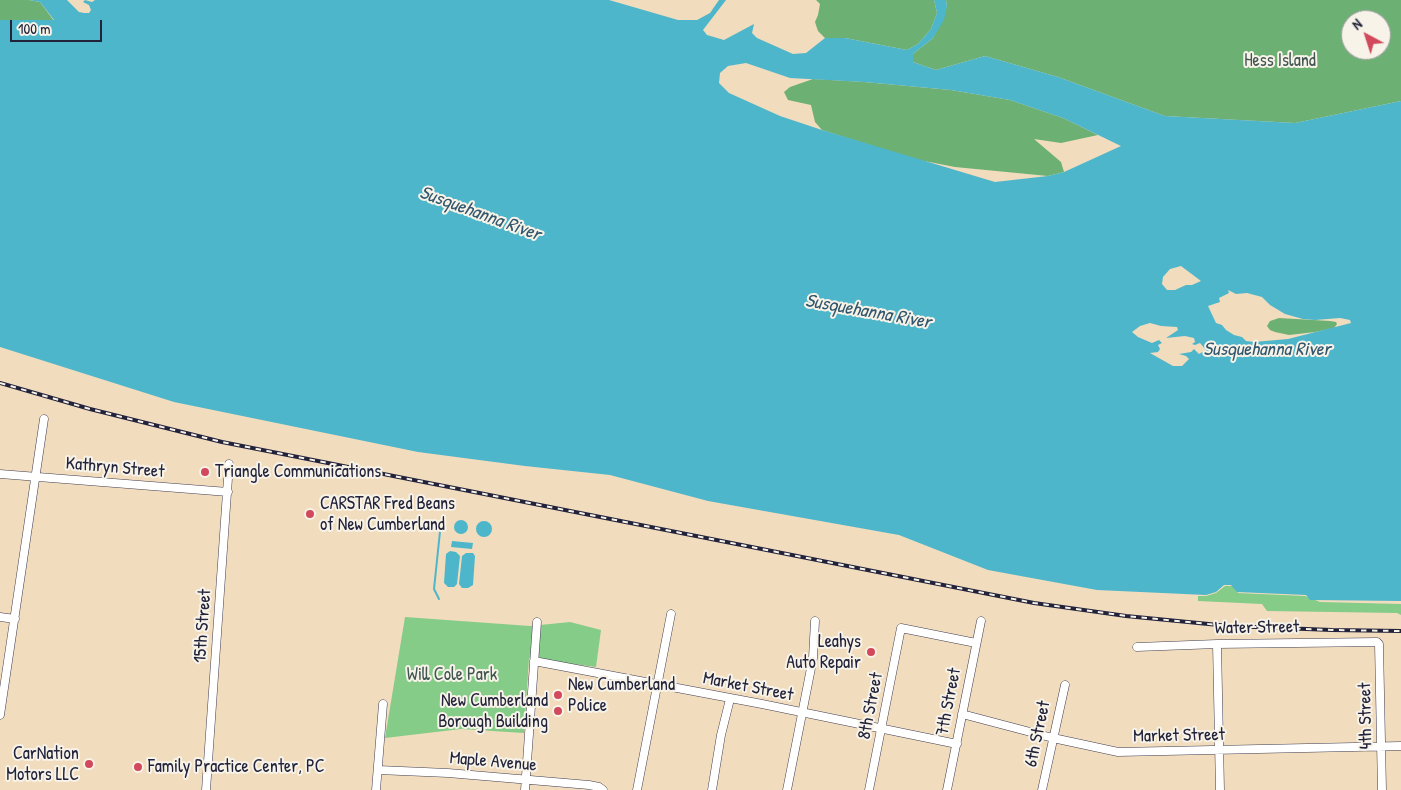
<!DOCTYPE html>
<style>
body{margin:0}
#map{position:relative;width:1401px;height:790px;overflow:hidden;background:#f1dcbe;font-family:"Patrick Hand",sans-serif}
canvas{display:block}
.north{position:absolute;left:1341px;top:10px;width:50px;height:50px;box-sizing:border-box;background:#f7f3e8;border:1px solid #a29fa3;border-radius:50%;rotate:320deg;font-size:14px;font-weight:700;line-height:20px;text-align:center;color:#22223b}
.north::after{content:'';display:block;margin:auto;width:18px;height:22px;background:#d1495b;clip-path:polygon(50% 0,100% 100%,50% 72%,0 100%)}
.scale{position:absolute;left:10px;top:20px;width:92px;height:22px;box-sizing:border-box;border:2px solid #22223b;border-top:0;padding-left:6px;font-size:15px;line-height:18px;white-space:nowrap;color:#22223b;-webkit-text-stroke:4px #f7f3e8;paint-order:stroke}
</style>
<div id="map">
<canvas width="1401" height="790"></canvas>
<div class="north">N</div>
<div class="scale">100 m</div>
</div>
<script>
const ctx = document.querySelector('canvas').getContext('2d');
ctx.lineJoin = 'round';
function fillPath(path, color) { ctx.fillStyle = color; ctx.fill(path, 'evenodd'); }
const shape = rows => new Path2D(rows.map(r => 'M' + r).join(''));
function trace(path, color, width, dash) { ctx.strokeStyle = color; ctx.lineWidth = width; ctx.lineCap = dash ? 'butt' : 'round'; ctx.setLineDash(dash || []); ctx.stroke(path); }
function drawText(font, color, halo, rows, align = 'center') {
  ctx.font = font + ' "Patrick Hand",sans-serif'; ctx.lineWidth = 4; ctx.setLineDash([]); ctx.textBaseline = 'middle'; ctx.strokeStyle = halo; ctx.fillStyle = color; for (const [text, x, y, turn = 0] of rows) {
    ctx.save(); ctx.translate(x, y); ctx.rotate((+turn || 0) * Math.PI / 180); ctx.textAlign = isNaN(turn) ? turn : align; if (halo) ctx.strokeText(text, 0, 0); ctx.fillText(text, 0, 0); ctx.restore();
  }
}
const green = shape([
 [1225,586,1234,586,1238,593,1305,596,1320,602,1401,604,1401,615,1397,613,1267,611,1262,604,1198,601,1198,596,1206,596,1216,593],
 [405,617,530,626,570,622,601,630,596,667,529,658,524,733,461,729,385,738]
]);
const forest = shape([
 [0,0,29,0,40,2,54,21,0,20],
 [816,0,934,0,937,13,931,29,918,44,907,50,845,38,825,38,818,31,815,22,818,15,820,4],
 [946,0,1401,0,1401,101,1295,123,1165,116,1058,77,985,56,936,70,913,62,913,54,933,38,947,6],
 [1351,20,1381,20,1381,50,1351,50],
 [813,79,864,82,951,90,1010,100,1063,118,1098,135,1061,143,1034,139,1061,162,1064,172,1048,176,955,167,914,159,822,130,815,122,811,105,788,100,784,92,790,87],
 [1279,318,1330,321,1336,322,1337,324,1334,328,1315,332,1289,335,1275,332,1270,330,1267,326,1270,321]
]);
const water = shape([
 [29,0,67,0,79,12,84,13,89,13,91,10,89,5,83,2,85,0,92,2,95,0,609,0,678,20,697,20,710,13,719,0,726,0,703,30,707,35,724,40,754,24,752,33,757,38,793,54,806,53,825,38,845,38,907,50,918,44,931,29,937,13,934,0,946,0,947,6,944,20,933,38,913,54,913,62,936,70,985,56,1058,77,1165,116,1295,123,1401,101,1401,601,1310,600,1306,595,1237,592,1231,585,1224,585,1216,592,1206,595,1097,590,988,570,899,535,708,501,610,475,525,466,418,452,174,402,0,347,0,20,54,20,40,2],
 [746,63,790,78,864,82,951,90,1010,100,1063,118,1121,146,1064,172,1048,176,995,182,822,130,780,116,729,93,719,83,720,73,728,66],
 [1181,266,1201,281,1192,285,1186,285,1175,290,1167,290,1162,284,1163,277,1170,269],
 [1228,290,1236,294,1247,293,1262,297,1270,305,1285,314,1303,319,1315,320,1340,318,1350,320,1351,323,1288,339,1254,342,1246,341,1242,337,1234,335,1226,330,1222,325,1216,323,1208,306,1220,302,1219,298,1229,293],
 [1150,323,1161,326,1177,327,1178,330,1166,338,1185,336,1194,338,1195,342,1192,344,1195,345,1200,343,1206,350,1199,354,1194,349,1191,352,1179,354,1186,356,1189,359,1182,366,1173,366,1150,353,1158,352,1160,349,1158,345,1162,343,1159,340,1152,343,1138,337,1132,332,1140,326],
 '454 527a7 7 0 1 1 14 0a7 7 0 1 1-14 0Z',
 '476 529a8 8 0 1 1 16 0a8 8 0 1 1-16 0Z',
 [452,541,473,543,472,549,451,547],
 [450,551,456,552,460,556,457,584,454,587,448,587,444,583,446,554],
 [466,553,473,553,475,556,473,585,468,588,462,588,459,584,462,556]
]);
const stream = shape([
 [439,599,434,589,441,522]
]);
const minor = shape([
 [0,474,228,492],
 [0,617,15,619],
 [1217,644,1220,790],
 [1137,647,1217,644,1377,642,1379,644,1382,790],
 [534,661,762,704,957,744],
 [962,714,1053,738,1118,752,1401,746],
 [0,715,44,419],
 [378,770,448,773,589,785,599,787,603,790],
 [206,790,229,464],
 [376,790,383,704],
 [525,790,537,622],
 [637,790,671,614],
 [712,790,721,735,730,699],
 [787,790,813,658,815,621],
 [869,790,901,628,976,643],
 [947,790,981,621],
 [1042,790,1065,685]
]);
const rail = shape([
 [0,383,90,409,222,442,1034,603,1126,616,1229,626,1332,630,1401,631]
]);
const markers = [
 [205,472,5,"#d1495b"],
 [310,514,5,"#d1495b"],
 [871,652,5,"#d1495b"],
 [558,695,5,"#d1495b"],
 [558,711,5,"#d1495b"],
 [89,764,5,"#d1495b"],
 [138,767,5,"#d1495b"]
];
const parkNames = [
 ["Hess Island",1280,61],
 ["Will Cole Park",452,675]
];
const streetNames = [
 ["Kathryn Street",115,468,5],
 ["15th Street",203,626,-86],
 ["Water Street",1257,628,-1],
 ["Market Street",748,687,11],
 ["7th Street",949,702,-79],
 ["8th Street",871,706,-79],
 ["4th Street",1366,716,-91],
 ["6th Street",1038,734,-78],
 ["Market Street",1179,736,-1],
 ["Maple Avenue",493,762,5]
];
const poiNames = [
 ["Triangle Communications",215,472],
 ["CARSTAR Fred Beans",320,504],
 ["of New Cumberland",320,525],
 ["Leahys",861,642,"right"],
 ["Auto Repair",861,663,"right"],
 ["New Cumberland",568,685],
 ["Police",568,706],
 ["New Cumberland",548,701,"right"],
 ["Borough Building",548,722,"right"],
 ["CarNation",79,754,"right"],
 ["Motors LLC",79,775,"right"],
 ["Family Practice Center, PC",148,767]
];
const waterNames = [
 ["Susquehanna River",480,214,20],
 ["Susquehanna River",868,312,10],
 ["Susquehanna River",1267,350]
];
fillPath(green, '#85cc88');
fillPath(forest, '#6cb074');
fillPath(water, '#4db6cb');
trace(stream, '#4db6cb', 2);
trace(minor, '#413e4f', 9);
trace(minor, '#fff', 8);
trace(rail, '#22223b', 4);
trace(rail, '#f7f3e8', 2, [5.5]);
for (const [x, y, r, color] of markers) { const dot = new Path2D(); dot.arc(x, y, r, 0, 2 * Math.PI); ctx.fillStyle = color; ctx.fill(dot); trace(dot, '#f7f3e8', 2); }
drawText('18px', '#405552', '#f7f3e8', parkNames);
drawText('18px', '#22223b', '#f7f3e8', streetNames);
drawText('18px', '#22223b', '#f7f3e8', poiNames, 'left');
drawText('italic 19px', '#31566d', '#f7f3e8', waterNames);
</script>
